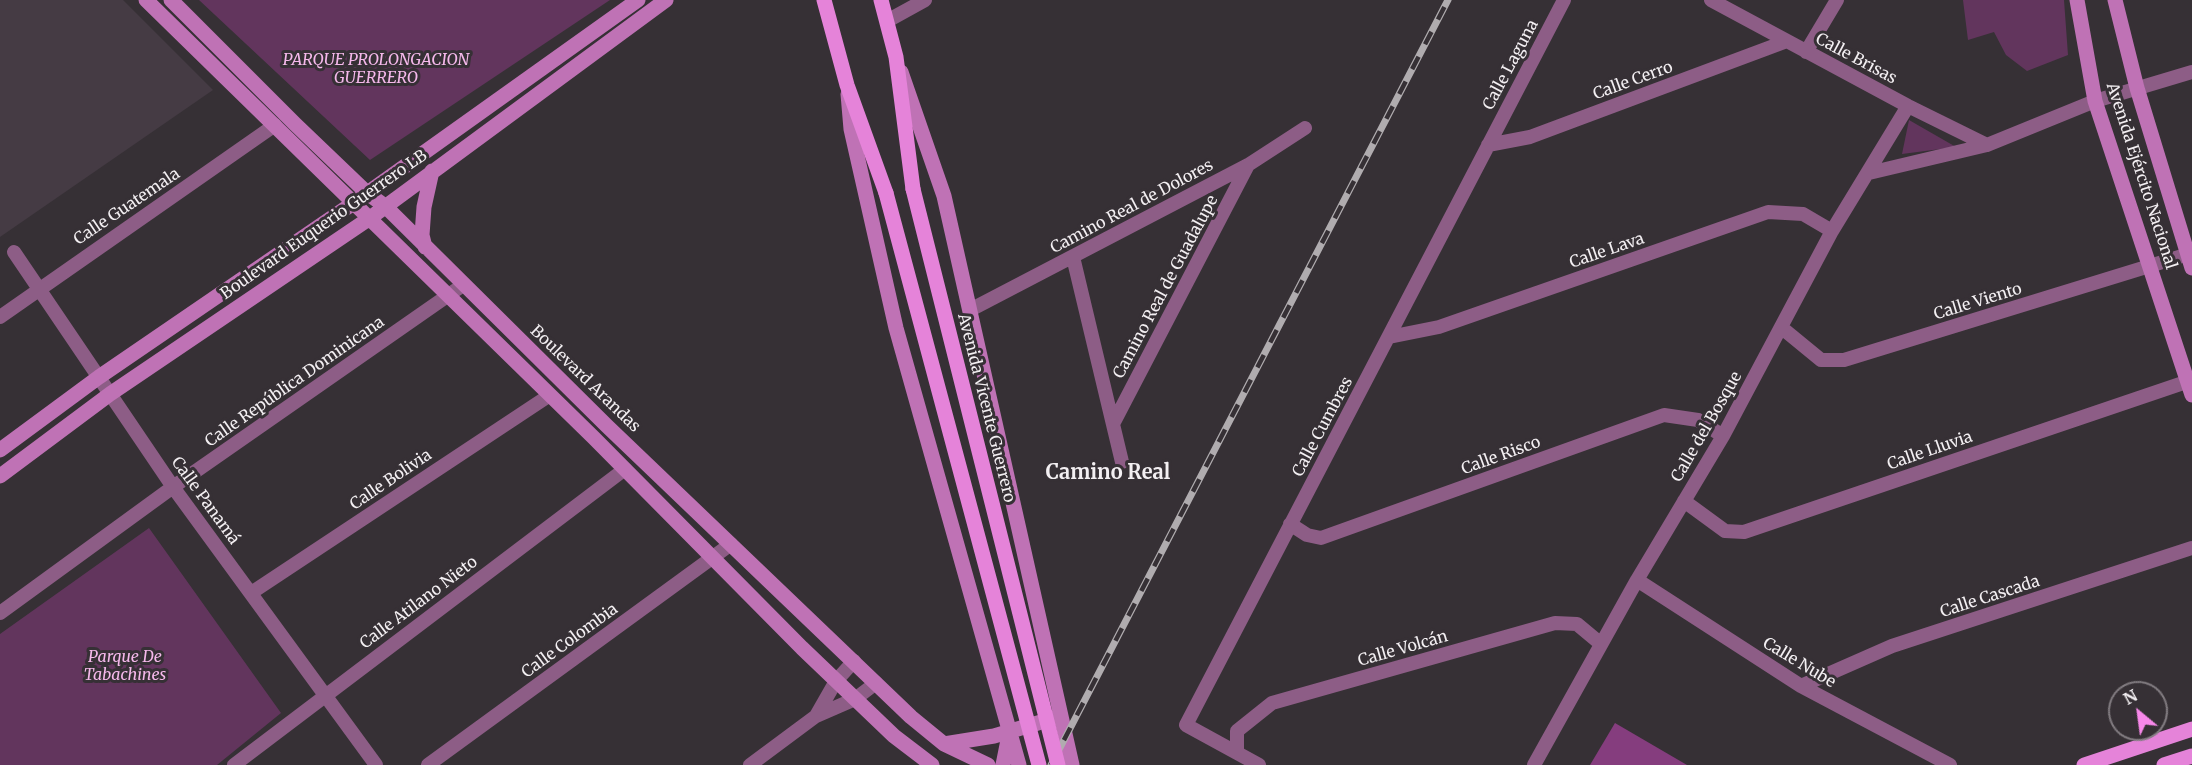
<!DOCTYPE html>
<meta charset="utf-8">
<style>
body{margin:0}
#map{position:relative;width:2192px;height:765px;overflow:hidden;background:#363035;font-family:Merriweather,serif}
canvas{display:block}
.north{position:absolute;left:2108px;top:681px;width:60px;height:60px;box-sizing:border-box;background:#363035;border:2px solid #827c81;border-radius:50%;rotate:331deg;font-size:16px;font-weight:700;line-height:24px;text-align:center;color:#f3eff2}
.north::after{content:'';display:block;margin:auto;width:21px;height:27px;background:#f888ea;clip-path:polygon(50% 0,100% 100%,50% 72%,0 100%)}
</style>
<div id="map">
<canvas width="2192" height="765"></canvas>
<div class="north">N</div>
</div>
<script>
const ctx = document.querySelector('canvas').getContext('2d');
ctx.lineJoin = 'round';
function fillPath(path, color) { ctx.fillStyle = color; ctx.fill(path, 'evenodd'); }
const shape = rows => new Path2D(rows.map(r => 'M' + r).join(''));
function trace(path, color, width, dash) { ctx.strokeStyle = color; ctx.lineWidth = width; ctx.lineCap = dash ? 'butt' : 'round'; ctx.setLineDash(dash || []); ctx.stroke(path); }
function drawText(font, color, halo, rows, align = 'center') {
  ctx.font = font + ' Merriweather,serif'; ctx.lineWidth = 6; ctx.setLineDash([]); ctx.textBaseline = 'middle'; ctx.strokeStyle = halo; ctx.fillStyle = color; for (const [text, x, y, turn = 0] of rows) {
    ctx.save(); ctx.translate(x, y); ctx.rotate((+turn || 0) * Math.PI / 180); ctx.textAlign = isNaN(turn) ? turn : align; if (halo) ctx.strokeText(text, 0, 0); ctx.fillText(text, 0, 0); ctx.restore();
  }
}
const built = shape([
 [0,0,123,0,213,90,0,237]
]);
const green = shape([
 [199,0,610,0,370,160],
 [1963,0,2064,0,2068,55,2027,71,2006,55,1994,32,1968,40],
 [1909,120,1956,147,1902,154],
 [149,528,281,713,217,765,0,765,0,634]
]);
const building = shape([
 [1615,723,1687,765,1590,765]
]);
const street = shape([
 [1711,0,1908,106,1987,145],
 [887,21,925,0],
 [1806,52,1837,0],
 [1488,145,1530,137,1787,41],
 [1869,173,1987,145,2095,101,2192,72],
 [14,252,173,487,376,765],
 [1073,257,1122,462],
 [970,310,1248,165,1305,128],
 [0,317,275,125],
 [1782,328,1821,360,1844,360,2192,253],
 [1389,337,1439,327,1768,212,1803,214,1832,231],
 [1113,424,1248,165],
 [1684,501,1725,531,1744,532,2192,380],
 [1290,524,1307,535,1321,538,1664,415,1698,420,1723,436],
 [1637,580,1801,686,1950,765],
 [251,593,550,395],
 [0,613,173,487,463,285],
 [1801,686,1892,646,2192,548],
 [816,716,836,681,854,661],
 [1237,752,1237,731,1272,703,1555,623,1577,624,1601,644],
 [234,765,625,469],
 [428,765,731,544],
 [750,765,816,716,855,699,876,683],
 [1259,765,1186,725,1564,0],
 [1534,765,1637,580,1723,436,1832,231,1908,106]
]);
const secondary = shape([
 [146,0,594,438,802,648,894,736,932,765],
 [171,0,295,124,367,193,385,206,607,426,911,717,944,744,988,765],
 [2077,0,2095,101,2192,395],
 [2115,0,2137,88,2192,268],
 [901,72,944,196,1072,765],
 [848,94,851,129,896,328,1019,765],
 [425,247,422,235,424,207,432,171],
 [0,450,99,377,352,204,638,0],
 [0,476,110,394,370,218,666,0],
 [944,744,994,736,1058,717],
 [1003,765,1009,735]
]);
const primary = shape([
 [824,0,847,85,886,193],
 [881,0,896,57,913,189],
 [2084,765,2192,729],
 [2164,765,2192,756]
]);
const rail = shape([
 [1051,765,1448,0]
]);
const primaryBridge = shape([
 [913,189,1058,765],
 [886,193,1039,765]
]);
const streetNames = [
 ["Calle Brisas",1856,59,28],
 ["Calle Laguna",1511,65,-62],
 ["Calle Cerro",1633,81,-20],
 ["Avenida Ejército Nacional",2141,176,72],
 ["Calle Guatemala",127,207,-34],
 ["Camino Real de Dolores",1132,207,-28],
 ["Boulevard Euquerio Guerrero LB",324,225,-35],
 ["Calle Lava",1607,251,-19],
 ["Camino Real de Guadalupe",1166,287,-62],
 ["Calle Viento",1978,302,-17],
 ["Boulevard Arandas",585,379,44],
 ["Calle República Dominicana",295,382,-35],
 ["Avenida Vicente Guerrero",986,408,76],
 ["Calle Cumbres",1323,427,-62],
 ["Calle del Bosque",1707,427,-60],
 ["Calle Lluvia",1930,451,-19],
 ["Calle Risco",1501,456,-20],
 ["Calle Bolivia",391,480,-34],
 ["Calle Panamá",205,501,54],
 ["Calle Cascada",1990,597,-18],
 ["Calle Atilano Nieto",419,603,-37],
 ["Calle Colombia",570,641,-36],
 ["Calle Volcán",1403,649,-16],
 ["Calle Nube",1799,663,31]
];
const parkNames = [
 ["PARQUE PROLONGACION",376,60],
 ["GUERRERO",376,78],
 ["Parque De",125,657],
 ["Tabachines",125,675]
];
const quarterNames = [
 ["Camino Real",1108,473]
];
fillPath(built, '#453b44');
fillPath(green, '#62355d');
fillPath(building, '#853d7e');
trace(street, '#8d5d86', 14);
trace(secondary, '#bf72b5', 15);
trace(primary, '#e583d9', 15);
trace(rail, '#b0acaf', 7);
trace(rail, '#363035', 4.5, [14]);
trace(primaryBridge, '#e583d9', 15);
drawText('16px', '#f3eff2', '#363035', streetNames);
drawText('italic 16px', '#f5b8eb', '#363035', parkNames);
drawText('bold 20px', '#f3eff2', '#363035', quarterNames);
</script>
